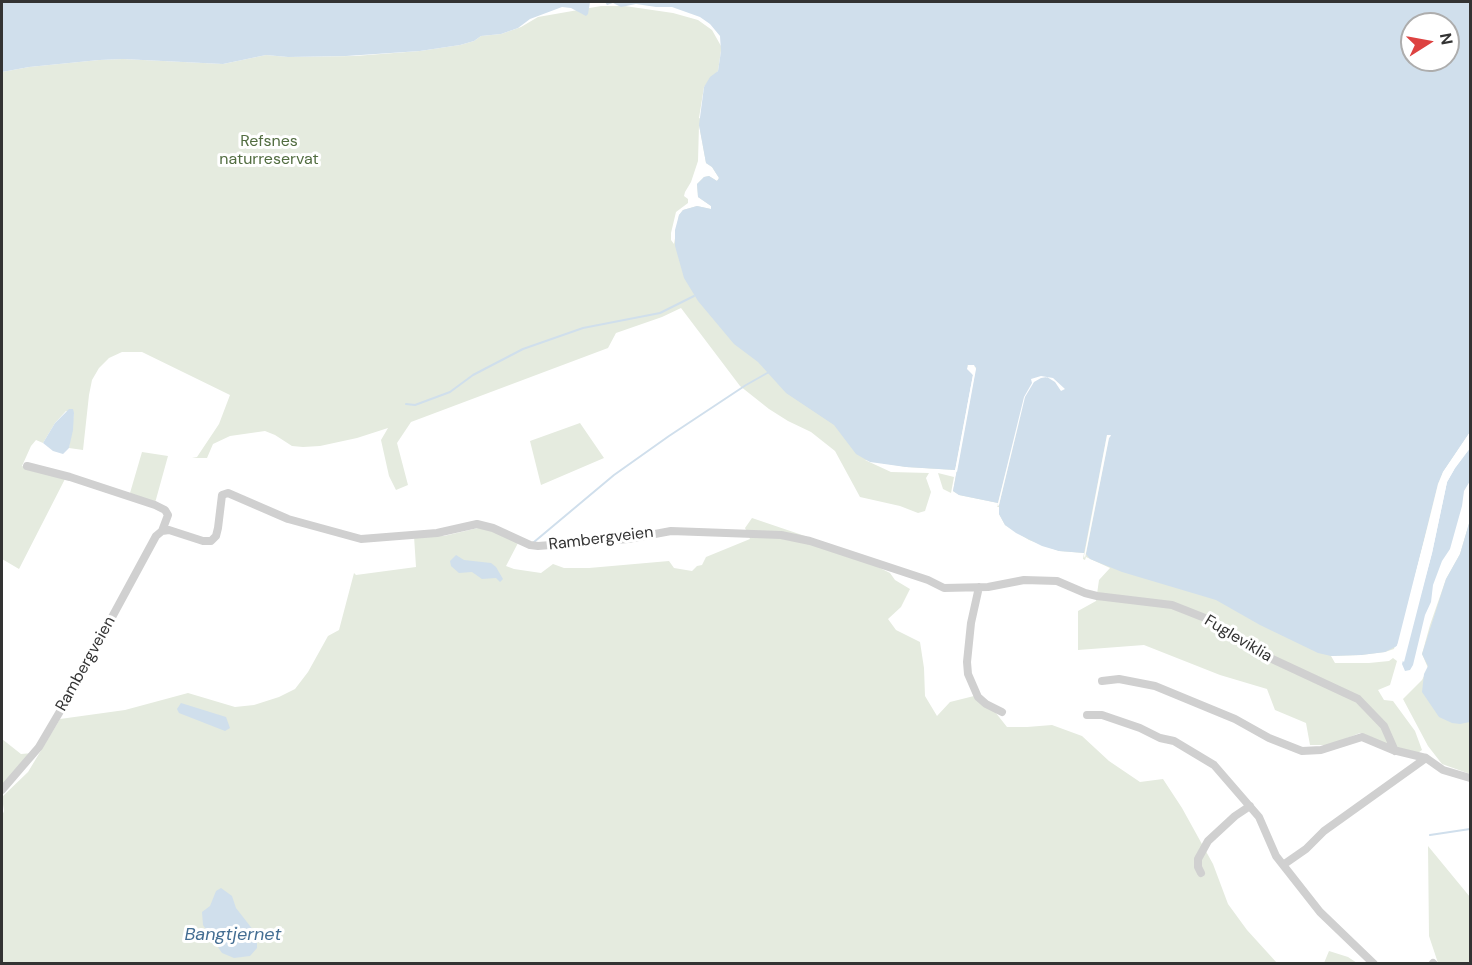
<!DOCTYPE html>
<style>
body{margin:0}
#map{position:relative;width:1472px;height:965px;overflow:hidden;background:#fff;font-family:"DM Sans",sans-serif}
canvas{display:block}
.frame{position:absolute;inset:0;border:3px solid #333;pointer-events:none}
.north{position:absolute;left:1400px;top:12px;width:60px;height:60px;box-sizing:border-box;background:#fff;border:2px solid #adadad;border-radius:50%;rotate:79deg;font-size:16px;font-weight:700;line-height:24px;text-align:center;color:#333}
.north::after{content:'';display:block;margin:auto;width:21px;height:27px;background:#dd4241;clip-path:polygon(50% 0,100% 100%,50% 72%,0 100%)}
</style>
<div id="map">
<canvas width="1472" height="965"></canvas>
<div class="frame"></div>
<div class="north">N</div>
</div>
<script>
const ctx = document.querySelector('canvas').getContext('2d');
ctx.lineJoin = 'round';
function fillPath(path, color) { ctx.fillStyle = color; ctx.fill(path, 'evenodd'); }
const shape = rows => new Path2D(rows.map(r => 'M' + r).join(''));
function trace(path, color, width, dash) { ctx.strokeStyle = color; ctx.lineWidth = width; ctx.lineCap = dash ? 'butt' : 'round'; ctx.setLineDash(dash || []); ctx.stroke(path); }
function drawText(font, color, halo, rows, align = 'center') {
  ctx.font = font + ' "DM Sans",sans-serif'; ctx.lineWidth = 6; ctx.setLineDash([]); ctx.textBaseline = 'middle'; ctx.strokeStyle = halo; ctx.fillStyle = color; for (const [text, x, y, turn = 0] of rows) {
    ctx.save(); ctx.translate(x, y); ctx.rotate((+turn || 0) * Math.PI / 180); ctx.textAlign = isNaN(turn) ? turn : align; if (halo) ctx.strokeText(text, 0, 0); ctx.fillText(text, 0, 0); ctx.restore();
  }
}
const green = shape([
 [601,6,625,6,673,13,698,20,712,30,721,46,721,51,718,71,704,87,699,118,1470,432,1443,472,1394,649,1385,652,1361,655,1331,656,1335,663,1369,663,1389,661,1393,658,1397,661,1390,685,1378,690,1384,700,1393,701,1415,731,1422,750,1415,755,1360,733,1329,745,1310,745,1306,723,1275,710,1267,689,1220,675,1144,645,1078,650,1078,611,1096,601,1099,580,1110,568,1086,557,1085,560,1083,559,1084,553,1059,551,1029,540,1005,525,999,514,1000,507,997,507,998,503,959,495,953,491,976,368,969,365,967,406,955,470,906,467,865,460,891,472,929,473,926,478,931,492,925,511,918,513,900,506,860,497,835,451,811,432,788,421,769,409,740,386,681,308,662,317,616,333,608,348,411,422,397,443,408,485,396,490,389,476,381,440,388,428,357,438,320,446,303,447,292,446,275,435,265,431,230,436,213,444,207,458,192,458,197,457,219,424,230,395,142,352,122,352,109,358,99,368,92,380,89,395,83,450,69,448,74,413,66,411,55,423,43,443,36,440,31,446,22,466,65,479,19,569,2,559,2,72,29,67,99,60,123,59,223,64,266,55,288,57,355,56,420,51,460,45,474,41,481,36,501,34,521,27,538,17],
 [699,125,706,163,712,167,719,178,717,181,709,176,704,177,697,184,698,197,711,206,711,209,697,206,683,210,679,215,674,244,671,240,671,233,676,212,688,203,688,199,684,196,685,192,691,182,698,161],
 [580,423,604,458,541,485,530,441],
 [142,452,168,456,155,503,130,493],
 [938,473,954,477,951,493,943,489],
 [752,518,805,536,876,566,890,573,895,580,910,589,901,607,888,619,896,630,920,642,924,668,925,696,937,716,950,702,978,695,992,708,1007,727,1027,727,1052,725,1082,736,1109,761,1140,782,1163,779,1182,808,1213,864,1228,904,1247,930,1277,963,2,963,2,816,4,811,2,797,28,772,60,719,125,710,188,693,235,707,254,705,279,697,295,689,308,672,328,636,339,630,354,573,356,575,416,567,414,536,444,536,478,528,493,531,518,543,506,566,514,569,541,573,553,564,564,568,589,568,669,561,674,568,692,571,697,566,702,565,706,557,750,539,745,528],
 [1470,520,1470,774,1442,764,1428,746,1403,699,1422,680,1428,668,1422,654,1430,625,1446,579,1460,554],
 [2,739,21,754,33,753,2,788],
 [1428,846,1470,897,1470,963,1438,963,1429,936],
 [1329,951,1348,957,1357,963,1324,963]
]);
const water = shape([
 [2,2,590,2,588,14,586,16,571,8,562,7,530,19,518,28,501,34,481,36,474,41,460,45,420,51,346,56,288,57,266,55,223,64,123,59,99,60,29,67,2,72],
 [605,2,1470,2,1470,432,1443,472,1438,484,1397,646,1385,652,1361,655,1331,656,1318,653,1260,625,1216,600,1122,572,1090,559,1086,554,1109,437,1107,435,1084,553,1059,551,1042,546,1016,533,1005,525,999,514,999,505,1025,397,998,503,959,495,953,491,976,367,967,365,973,375,955,470,906,467,870,462,856,454,834,425,786,393,758,362,734,344,698,301,684,278,675,246,675,230,679,215,683,210,697,206,711,209,711,206,698,197,697,184,704,177,709,176,717,181,719,178,712,167,706,163,699,125,704,87,710,77,718,71,721,51,720,36,710,24,700,17,672,7,656,7,636,4,621,7,613,3,607,5],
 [1412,24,1448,24,1448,60,1412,60],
 [69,409,73,409,74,413,73,430,69,448,63,454,53,451,43,443,55,423],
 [1470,448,1470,481,1464,491,1462,506,1450,549,1442,561,1433,585,1431,602,1425,615,1413,665,1410,670,1405,671,1402,664,1432,553,1447,482,1455,468],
 [1470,520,1470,722,1460,724,1452,723,1439,717,1422,692,1424,674,1428,666,1422,654,1446,579,1460,554],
 [456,555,464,560,491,563,496,567,503,579,500,582,496,578,482,579,472,572,459,573,451,566,450,561],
 [181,703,226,717,230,728,225,731,179,713,177,709],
 [221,888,232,896,236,908,257,935,257,948,250,956,234,958,222,953,203,925,202,912,210,906,216,891]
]);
const pier = shape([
 [968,365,974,365,976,369,957,472,955,471,973,375,967,369],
 [1041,376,1053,378,1065,389,1061,391,1055,382,1047,377,1041,378,1034,382,1025,397,999,505,997,507,1024,397,1032,383,1031,379],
 [1470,432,1466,445,1446,473,1441,484,1401,642,1399,648,1393,652,1399,642,1438,484,1443,472],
 [1107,435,1111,435,1110,437,1109,438,1085,558,1084,556],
 [1470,445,1470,448,1455,468,1447,482,1432,553,1404,662,1401,659,1406,637,1429,553,1445,481,1452,467]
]);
const stream = shape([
 [406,404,415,405,450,392,473,375,523,349,583,328,660,313,694,296],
 [534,542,614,475,669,436,746,385,769,372],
 [1430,835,1470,829]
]);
const minor = shape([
 [162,531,169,530,203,541,211,541,216,536,218,528,222,495,228,493,288,519,361,539,437,533,477,524,493,528,530,545,538,546,628,539,671,531,781,535,810,541,928,580,944,588,988,587,1024,580,1057,581,1085,593,1097,596,1172,605,1210,620,1255,651,1358,699,1384,726,1395,751],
 [979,587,971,623,967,662,968,674,978,697,986,704,1002,712],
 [1102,681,1119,679,1155,686,1235,719,1269,738,1302,751,1321,750,1362,737,1393,750,1426,758,1443,770,1470,778],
 [1087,715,1102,715,1140,728,1160,738,1174,741,1214,765,1259,817,1276,856,1320,912,1374,964],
 [2,790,39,747,72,691,156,536,162,531,168,515,165,510,155,505,70,477,27,466],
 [1283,865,1306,849,1324,831,1426,758],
 [1201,873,1198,867,1198,859,1208,841,1235,816,1250,806],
 [1433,963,1434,964]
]);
const parkNames = [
 ["Refsnes",269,142],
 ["naturreservat",269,160]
];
const streetNames = [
 ["Rambergveien",601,539,-7],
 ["Fugleviklia",1238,639,31],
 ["Rambergveien",86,664,-61]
];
const waterNames = [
 ["Bangtjernet",233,935]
];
fillPath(green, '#e5ebdf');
fillPath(water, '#d0dfec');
fillPath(pier, '#fff');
trace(stream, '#d0dfec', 2);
trace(minor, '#d0d0d0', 8);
drawText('16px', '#526d41', '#fff', parkNames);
drawText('16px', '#333', '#fff', streetNames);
drawText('italic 18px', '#436d92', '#fff', waterNames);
</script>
